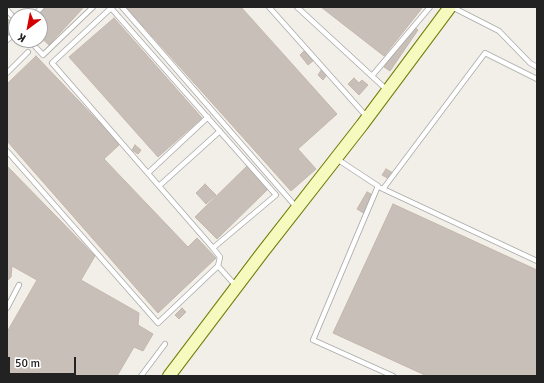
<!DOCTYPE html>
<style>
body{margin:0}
#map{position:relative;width:544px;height:383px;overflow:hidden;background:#f2efe9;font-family:Signika,sans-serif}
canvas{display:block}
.frame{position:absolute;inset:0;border:8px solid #222;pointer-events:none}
.north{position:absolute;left:8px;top:8px;width:40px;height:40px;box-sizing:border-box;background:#fff;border:1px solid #a7a7a7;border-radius:50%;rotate:212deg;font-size:11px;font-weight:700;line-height:16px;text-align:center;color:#222}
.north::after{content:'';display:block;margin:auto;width:14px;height:18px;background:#d40000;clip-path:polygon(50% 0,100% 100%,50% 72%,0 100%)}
.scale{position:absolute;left:8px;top:357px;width:68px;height:18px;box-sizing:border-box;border:2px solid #222;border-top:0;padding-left:5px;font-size:12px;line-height:14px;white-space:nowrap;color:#222;-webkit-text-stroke:3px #fff;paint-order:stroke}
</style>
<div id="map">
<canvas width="544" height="383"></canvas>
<div class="frame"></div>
<div class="north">K</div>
<div class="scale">50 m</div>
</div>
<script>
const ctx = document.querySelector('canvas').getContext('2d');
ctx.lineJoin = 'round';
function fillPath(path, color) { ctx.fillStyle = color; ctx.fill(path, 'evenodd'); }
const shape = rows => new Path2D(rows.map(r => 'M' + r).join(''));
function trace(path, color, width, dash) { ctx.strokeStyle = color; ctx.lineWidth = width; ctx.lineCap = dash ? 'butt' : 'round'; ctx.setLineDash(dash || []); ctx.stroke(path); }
const building = shape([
 [46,7,84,7,49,45,40,37,40,16,37,16,46,7],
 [126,7,241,7,337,114,298,149,316,169,291,191,126,7],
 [321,7,423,7,384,56,321,7],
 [7,18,16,27,7,36,7,18],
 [114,18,202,118,158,157,69,57,114,18],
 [413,26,418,30,390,71,384,67,413,26],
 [305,50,314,60,308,65,300,55,305,50],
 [36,56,120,144,104,159,188,247,197,238,216,258,158,313,7,141,7,84,36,56],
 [322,69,328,73,323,80,318,75,322,69],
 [354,78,359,83,362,80,368,85,359,95,348,84,354,78],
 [135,145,141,150,138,154,132,150,135,145],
 [7,166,95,256,81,280,139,313,138,325,153,334,143,351,134,347,117,376,7,376,7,332,37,280,12,266,11,277,7,281,7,166],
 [247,166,269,188,217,239,195,217,247,166],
 [386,169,395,174,391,180,382,175,386,169],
 [205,184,216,195,206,204,196,193,205,184],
 [367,192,371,194,369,199,373,201,365,214,357,209,367,192],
 [393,204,537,270,537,376,427,376,333,333,393,204],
 [182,308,186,312,179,319,175,315,182,308]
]);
const lane = shape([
 [122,7,297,208],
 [269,7,367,117],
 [297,7,387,90],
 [452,7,499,31,530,63,537,67],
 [7,10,16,20],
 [33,16,42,7],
 [7,40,16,32],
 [29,40,43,55,93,7],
 [7,73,28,52],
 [372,76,430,7],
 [7,151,158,323,218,266],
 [337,159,378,186,313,340,393,376],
 [148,173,208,117],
 [159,186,220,131],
 [381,188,537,261],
 [383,189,485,53,537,79],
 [213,248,276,195,111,8,52,63,159,186,213,248,220,257,218,266,236,286],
 [7,308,19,285],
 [141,376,165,344]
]);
const secondary = shape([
 [169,376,262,253,362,125,450,7]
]);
fillPath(building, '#c7bfb8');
trace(building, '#c4b6ab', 1);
trace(lane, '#a9a9a9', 6);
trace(secondary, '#707d05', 14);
trace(lane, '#fff', 4.5);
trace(secondary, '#f7fabf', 12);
</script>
